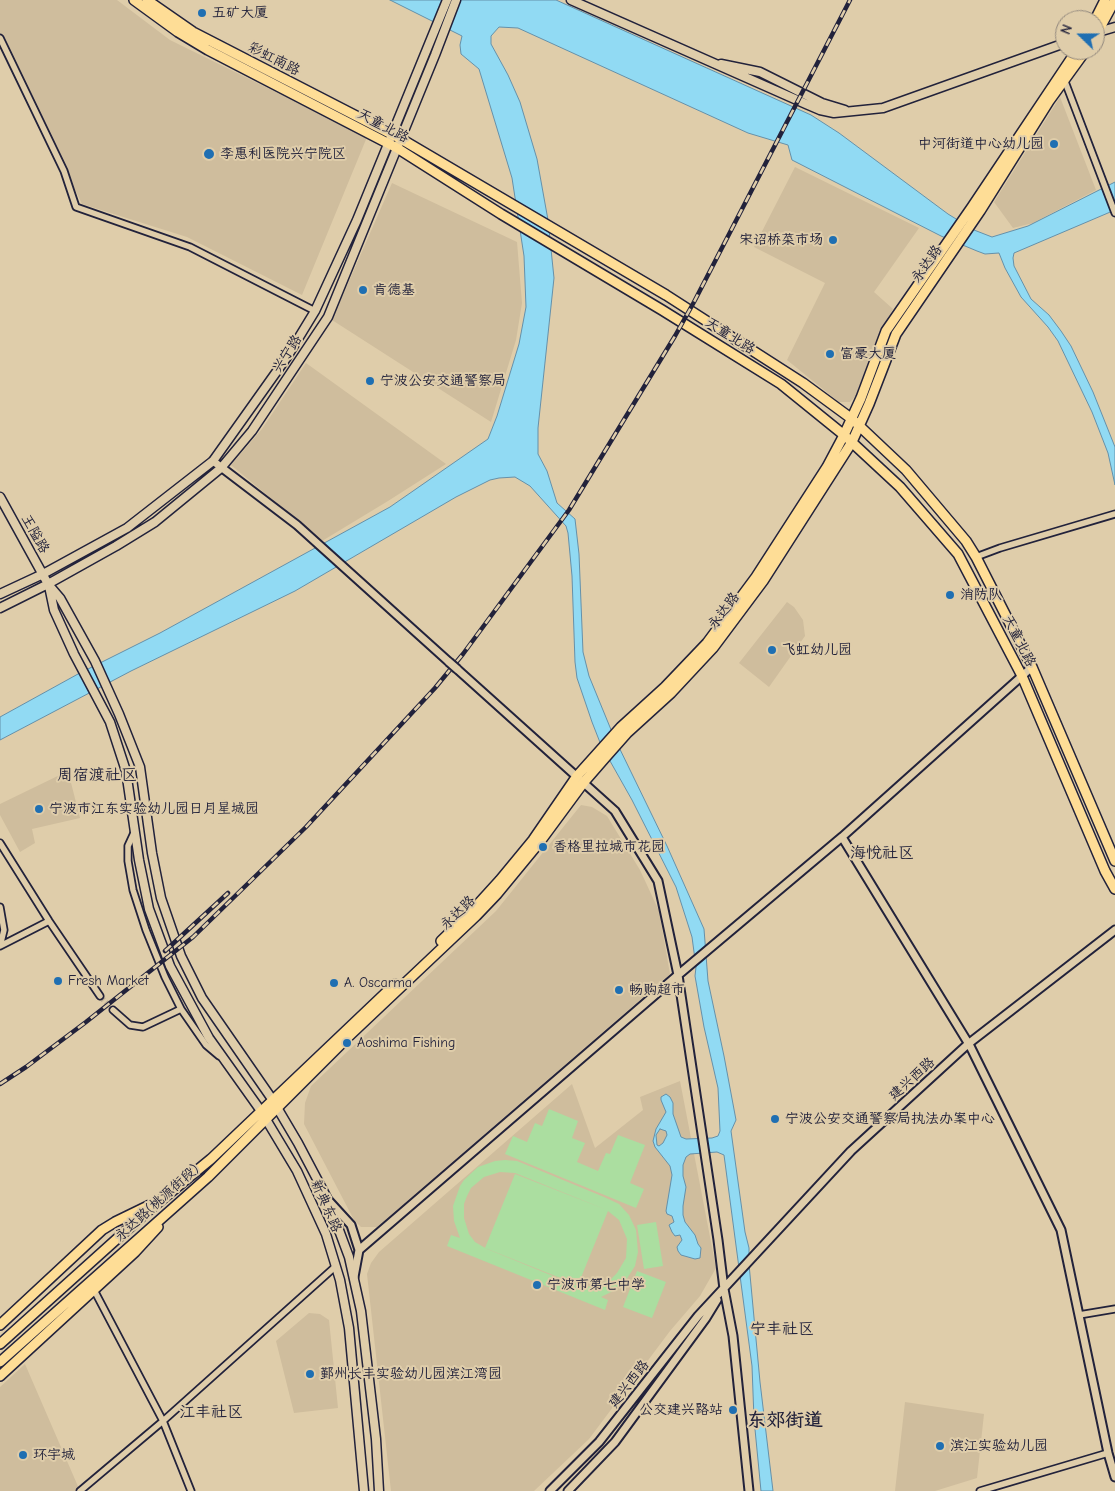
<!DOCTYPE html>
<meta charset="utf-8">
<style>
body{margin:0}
#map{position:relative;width:1115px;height:1491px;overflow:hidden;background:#dfcdaa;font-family:"Comic Neue",sans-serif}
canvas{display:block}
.north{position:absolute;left:1055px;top:10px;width:50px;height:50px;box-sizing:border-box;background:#dfcdaa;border:1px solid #93897e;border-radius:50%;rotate:292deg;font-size:14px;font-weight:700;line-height:20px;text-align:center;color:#22223b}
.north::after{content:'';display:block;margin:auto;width:18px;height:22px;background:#1f6fb2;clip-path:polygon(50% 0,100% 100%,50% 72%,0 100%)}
</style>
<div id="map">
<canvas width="1115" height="1491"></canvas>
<div class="north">N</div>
</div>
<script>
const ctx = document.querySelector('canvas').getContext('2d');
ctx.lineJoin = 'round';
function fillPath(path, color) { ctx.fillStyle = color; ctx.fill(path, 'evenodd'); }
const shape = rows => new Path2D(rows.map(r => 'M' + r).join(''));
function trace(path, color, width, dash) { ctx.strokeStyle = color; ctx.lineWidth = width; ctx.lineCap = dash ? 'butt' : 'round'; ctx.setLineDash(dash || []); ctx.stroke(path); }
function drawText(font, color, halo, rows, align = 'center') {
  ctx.font = font + ' "Comic Neue","LXGW WenKai TC",sans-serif'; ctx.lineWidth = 4; ctx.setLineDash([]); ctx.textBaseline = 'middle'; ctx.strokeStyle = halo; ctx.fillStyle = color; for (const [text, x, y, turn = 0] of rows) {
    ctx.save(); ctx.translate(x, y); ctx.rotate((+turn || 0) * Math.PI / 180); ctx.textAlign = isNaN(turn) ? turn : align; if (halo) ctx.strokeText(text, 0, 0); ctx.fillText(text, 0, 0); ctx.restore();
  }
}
const built = shape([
 [0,0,117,0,170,40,367,137,302,295,187,237,82,204,0,36],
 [1060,97,1096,190,1033,223,1013,228,994,202],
 [795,167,919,228,874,292,893,309,874,345,856,396,850,402,839,402,787,360,825,283,754,247],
 [392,183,517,242,522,303,516,340,491,422,332,320],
 [306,363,446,464,388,501,322,541,231,465,262,429],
 [787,602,794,607,803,620,805,636,769,687,739,663],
 [68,771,80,818,32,829,35,843,20,852,0,815,0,804],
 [581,805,592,807,607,816,640,870,659,911,670,974,377,1227,361,1227,354,1220,304,1124,305,1103,311,1086,496,911],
 [680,1081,716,1268,700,1296,670,1331,589,1439,534,1491,391,1491,367,1274,371,1263,379,1252,572,1084,595,1148,643,1110,640,1097],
 [309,1313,320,1314,329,1320,338,1408,294,1413,276,1341],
 [25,1364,80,1491,0,1491,0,1387],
 [905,1402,984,1414,977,1478,935,1491,895,1491]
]);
const green = shape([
 [549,1109,578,1121,572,1138,585,1143,577,1162,598,1171,606,1153,610,1154,618,1135,645,1145,630,1183,644,1189,636,1208,505,1154,513,1136,527,1142,535,1123,542,1126],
 [505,1160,517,1161,604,1197,619,1204,629,1215,636,1230,638,1252,635,1266,626,1280,613,1291,601,1297,608,1300,605,1310,447,1246,451,1235,460,1238,454,1221,453,1206,460,1186,464,1180,478,1167,495,1161],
 [500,1172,515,1173,607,1210,515,1174,485,1248,578,1285,608,1211,619,1220,627,1239,626,1258,617,1273,611,1279,596,1286,583,1287,575,1285,487,1249,475,1242,469,1234,464,1218,464,1204,467,1196,471,1188,484,1177],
 [656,1222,663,1266,644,1269,637,1225],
 [637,1271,666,1282,652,1318,623,1307]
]);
const water = shape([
 [390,0,556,0,811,115,839,133,948,214,974,230,992,237,1028,226,1115,182,1115,210,1014,253,1013,258,1014,266,1031,299,1049,315,1061,331,1071,346,1093,392,1115,447,1115,485,1108,453,1092,412,1058,341,1048,327,1021,297,1005,268,999,253,985,254,977,251,941,236,792,160,788,145,748,133,518,28,499,27,491,36,491,44,508,75,520,102,537,159,548,220,554,278,538,428,538,454,547,471,557,503,575,519,579,554,583,652,589,676,614,737,667,846,704,929,708,981,724,1056,736,1120,731,1131,745,1232,749,1248,749,1264,760,1382,773,1491,761,1491,754,1419,752,1366,724,1155,717,1152,690,1154,686,1157,683,1165,683,1176,686,1187,683,1206,683,1215,685,1222,695,1235,698,1244,701,1248,700,1258,695,1259,681,1255,678,1251,677,1247,682,1240,680,1235,675,1236,672,1232,669,1225,674,1222,672,1216,667,1214,666,1211,672,1175,670,1166,655,1147,653,1141,656,1129,666,1112,661,1100,661,1097,666,1094,670,1097,673,1103,673,1114,681,1137,686,1139,712,1138,718,1136,720,1131,718,1088,704,1027,695,976,696,967,692,937,676,887,632,800,601,745,592,722,577,678,575,662,572,576,568,533,566,526,530,486,515,477,499,478,490,480,456,497,295,591,131,671,0,740,0,717,78,674,160,633,390,507,488,439,497,416,519,344,526,307,524,256,512,178,479,69,461,54,460,45,462,36,390,0],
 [660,1129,666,1131,667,1135,663,1143,659,1146,657,1145,656,1135,660,1129]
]);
const minorTunnel = shape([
 [100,996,113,1010]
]);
const minor = shape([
 [0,38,64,171,76,207,190,247,315,311],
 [1064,79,1115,213],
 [976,557,1000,548,1115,514],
 [134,833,128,846,128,861,133,890,146,930,165,977,181,1009,206,1045,219,1056],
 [0,843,49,921,100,996],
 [0,907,4,930,0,946],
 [0,946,49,921],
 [113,1010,130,1025,143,1027,181,1009],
 [94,1290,163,1421,191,1491],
 [1079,1315,1115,1309],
 [80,1491,163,1421,336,1266],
 [980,1491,1108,1453]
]);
const tertiary = shape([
 [213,461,297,525,449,662],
 [457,669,615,811,658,881,678,975,718,1240,724,1289,733,1336,749,1491],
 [842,837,970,1046,1061,1230,1108,1453,1115,1477],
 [329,1201,351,1225,359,1250,354,1277],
 [359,1250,678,975,842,837,1032,667],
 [550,1491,599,1442,698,1316,851,1151,968,1044,1115,930],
 [568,1491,615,1442,706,1318,717,1300]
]);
const secondary = shape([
 [571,0,806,104,820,110,834,113,883,108,1065,43],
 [1095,33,1115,27],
 [721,64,760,72,822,103,845,110],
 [0,497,48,584,60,598,95,661,119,714,140,767,152,853,161,898,181,956,202,998,272,1099,298,1143,327,1198,349,1257,361,1311,376,1439,379,1491],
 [49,586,54,610,74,654,110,722,126,771,139,860,149,909,170,966,209,1038,261,1111,297,1171,326,1234,340,1280,349,1328,364,1491],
 [0,594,43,574,127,528,213,461,287,357,315,311,357,220,447,0],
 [0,608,48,584,116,546,155,522,221,468,252,431,328,317,435,55,456,0]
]);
const primary = shape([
 [134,0,178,32,208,50,397,148,501,214,662,310,781,384,844,435,900,487,958,554,1022,676,1105,871,1115,889],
 [147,0,193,32,401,139,666,295,803,383,852,419,906,470,966,541,976,557,1032,667,1115,861],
 [1095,20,1105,0],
 [1095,37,1115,0],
 [441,941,470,913,500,880,533,840,577,776,621,727,665,687,707,643,756,577,827,467,844,435,861,398,886,331,972,207,1077,50],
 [0,1325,102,1230,115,1222,150,1205],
 [0,1344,149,1210,211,1159,395,984],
 [0,1362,208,1177,348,1037,476,916,497,894,539,843,584,782,604,759,627,733,671,693,713,648,763,581,852,442,869,404,896,334,980,211,1049,101,1086,50],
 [0,1376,135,1252,158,1227]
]);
const rail = shape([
 [165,951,228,893],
 [0,1084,26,1067,86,1022,193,937,306,827,435,688,463,654,569,510,675,336,694,302,850,0]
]);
const tertiaryBridge = shape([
 [449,662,457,669]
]);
const markers = [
 [202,13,5,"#1f6fb2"],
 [1054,144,5,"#1f6fb2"],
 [209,154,6,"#1f6fb2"],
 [833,240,5,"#1f6fb2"],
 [363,290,5,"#1f6fb2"],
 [830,354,5,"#1f6fb2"],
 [370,381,5,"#1f6fb2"],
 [950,595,5,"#1f6fb2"],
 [772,650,5,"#1f6fb2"],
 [39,809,5,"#1f6fb2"],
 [543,847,5,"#1f6fb2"],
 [58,981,5,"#1f6fb2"],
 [334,983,5,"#1f6fb2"],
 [619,990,5,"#1f6fb2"],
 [347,1043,5,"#1f6fb2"],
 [775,1119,5,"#1f6fb2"],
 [537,1285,5,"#1f6fb2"],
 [310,1374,5,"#1f6fb2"],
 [733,1410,5,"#1f6fb2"],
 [940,1446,5,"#1f6fb2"],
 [23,1455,5,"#1f6fb2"]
];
const poiNames = [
 ["五矿大厦",212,13],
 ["中河街道中心幼儿园",1044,144,"right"],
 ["李惠利医院兴宁院区",220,154],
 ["宋诏桥菜市场",823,240,"right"],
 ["肯德基",373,290],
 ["富豪大厦",840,354],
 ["宁波公安交通警察局",380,381],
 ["消防队",960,595],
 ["飞虹幼儿园",782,650],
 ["宁波市江东实验幼儿园日月星城园",49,809],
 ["香格里拉城市花园",553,847],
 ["Fresh Market",68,981],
 ["A. Oscarma",344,983],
 ["畅购超市",629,990],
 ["Aoshima Fishing",357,1043],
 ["宁波公安交通警察局执法办案中心",785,1119],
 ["宁波市第七中学",547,1285],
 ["鄞州长丰实验幼儿园滨江湾园",320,1374],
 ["公交建兴路站",723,1410,"right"],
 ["滨江实验幼儿园",950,1446],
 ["环宇城",33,1455]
];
const streetNames = [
 ["彩虹南路",274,59,27],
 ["天童北路",383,126,28],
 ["永达路",927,264,-55],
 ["天童北路",730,336,32],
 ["兴宁路",287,354,-57],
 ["王隘路",35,534,61],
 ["永达路",724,611,-53],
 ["天童北路",1019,641,63],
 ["永达路",458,913,-44],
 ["建兴西路",912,1079,-42],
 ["永达路(桃源街段)",157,1203,-42],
 ["新典东路",326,1206,66],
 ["建兴西路",629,1384,-52]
];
const quarterNames = [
 ["周宿渡社区",97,775],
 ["海悦社区",882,853],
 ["宁丰社区",782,1329],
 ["江丰社区",211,1412]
];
const districtNames = [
 ["东郊街道",785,1421]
];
fillPath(built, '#cfbd9d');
fillPath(green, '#abdea0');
fillPath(water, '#91daf3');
trace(water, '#6590a9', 1);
trace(minorTunnel, '#b9ab94', 5.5, [5.5, 3]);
trace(minor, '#22223b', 9);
trace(tertiary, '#22223b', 11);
trace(secondary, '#22223b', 11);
trace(primary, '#22223b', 12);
trace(minor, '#dfcdaa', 5.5);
trace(tertiary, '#dfcdaa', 7);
trace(secondary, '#dfcdaa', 8);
trace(primary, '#fedd96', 9);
trace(rail, '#22223b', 4.5);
trace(rail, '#dfcdaa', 2.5, [8]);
trace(tertiaryBridge, '#22223b', 11, []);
trace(tertiaryBridge, '#dfcdaa', 7);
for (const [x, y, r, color] of markers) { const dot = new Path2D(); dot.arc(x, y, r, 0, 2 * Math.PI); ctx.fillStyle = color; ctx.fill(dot); trace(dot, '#dfcdaa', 2); }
drawText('14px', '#22223b', '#dfcdaa', poiNames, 'left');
drawText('14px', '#22223b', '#dfcdaa', streetNames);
drawText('16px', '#22223b', '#dfcdaa', quarterNames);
drawText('bold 19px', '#22223b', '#dfcdaa', districtNames);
</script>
